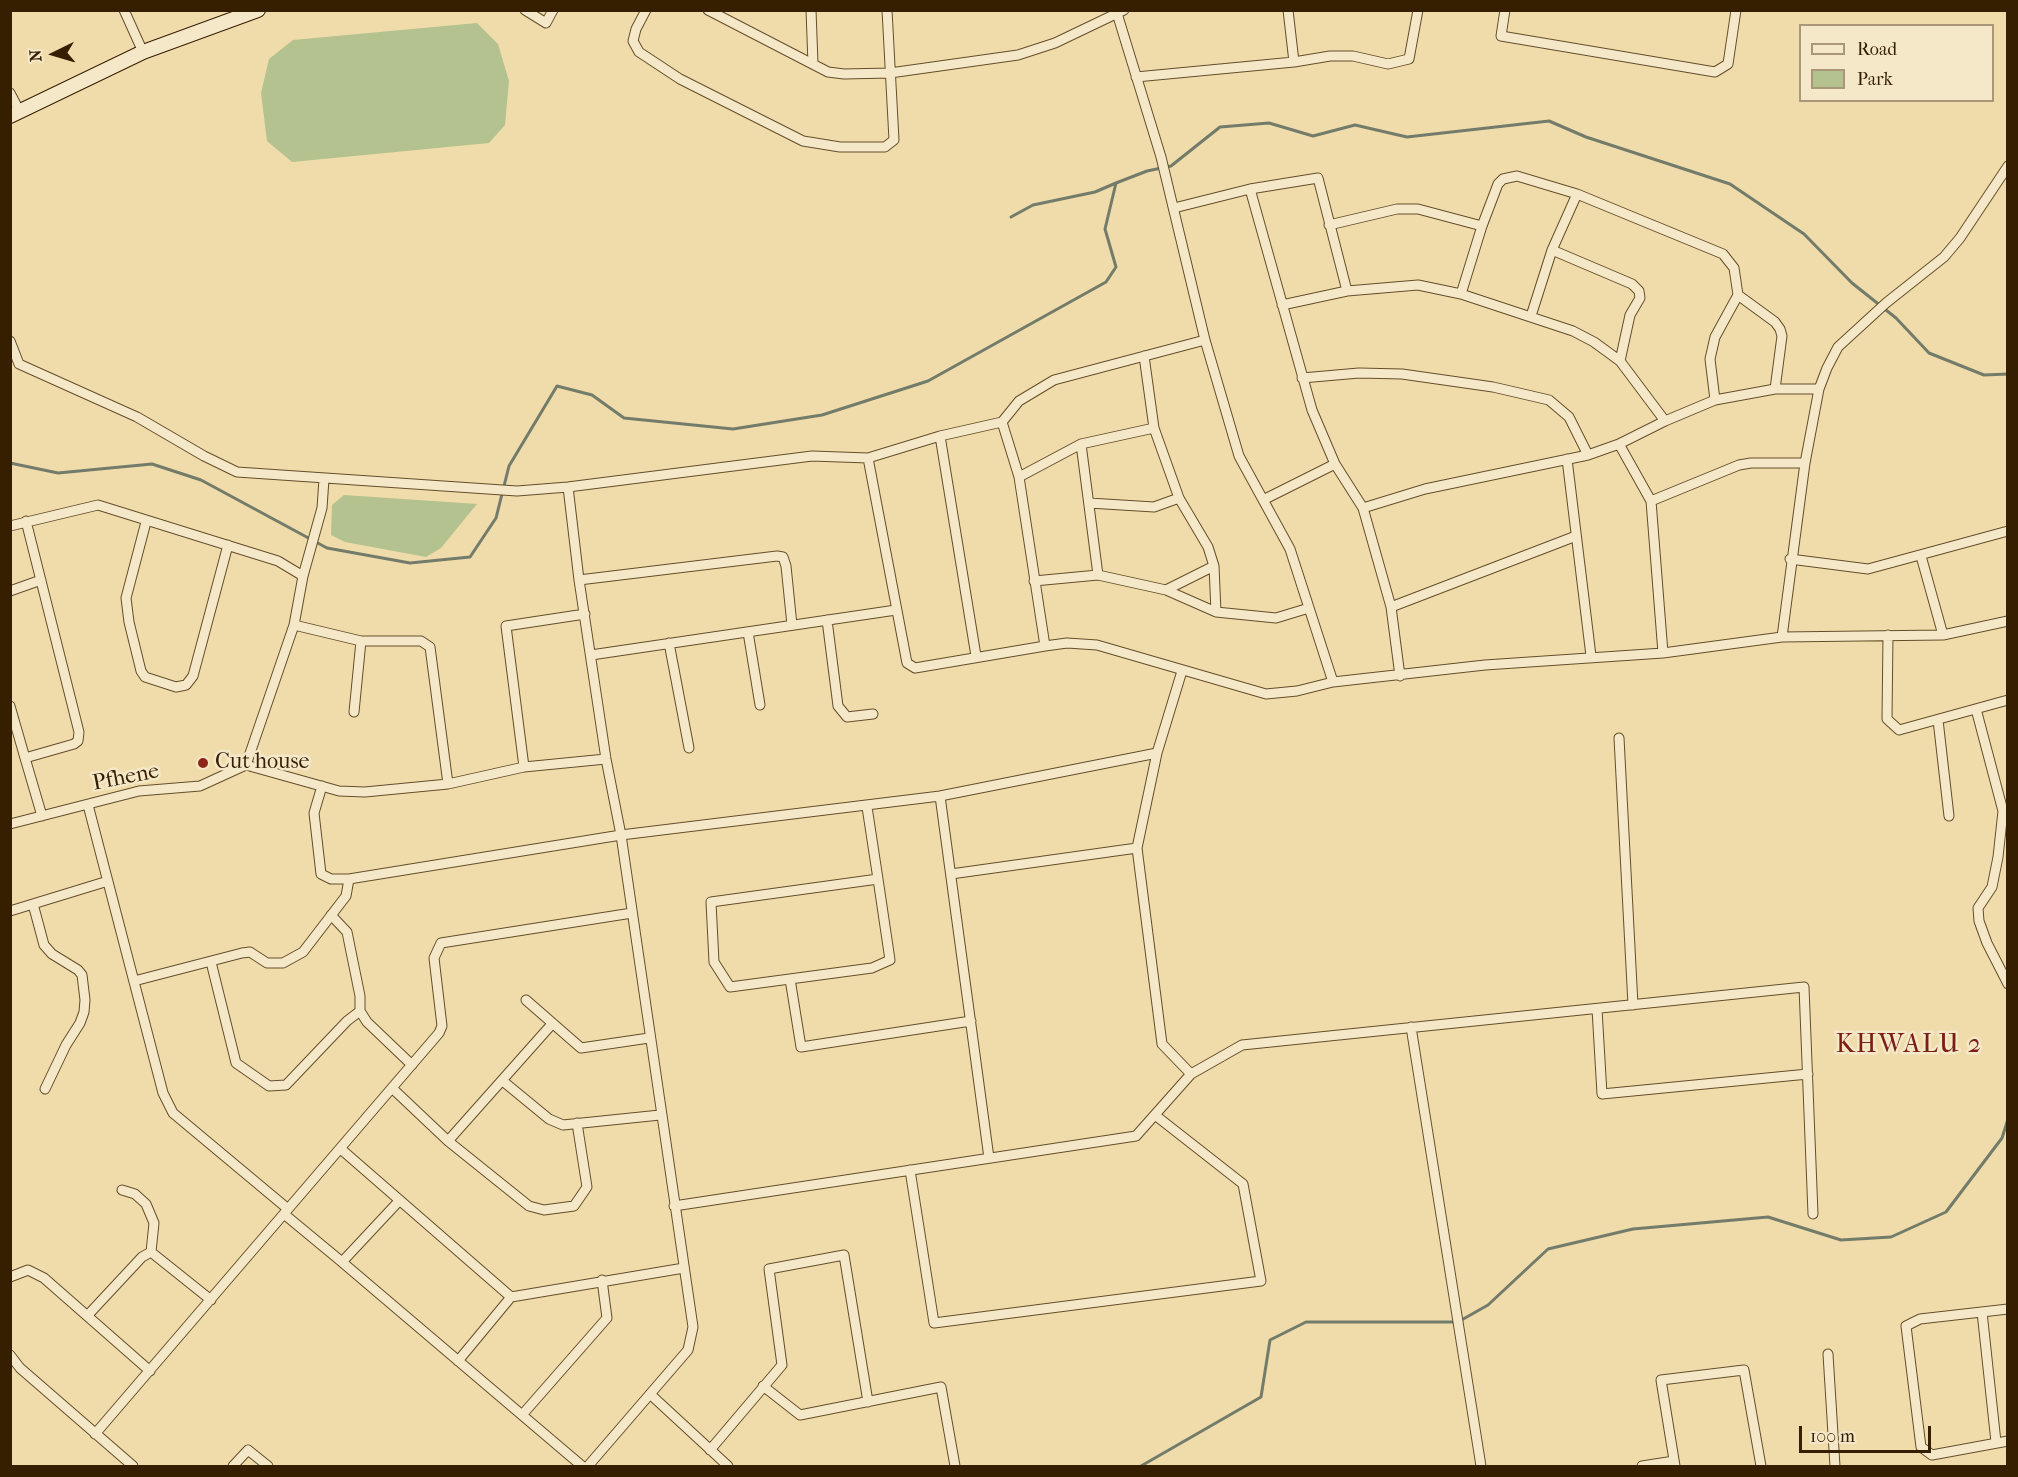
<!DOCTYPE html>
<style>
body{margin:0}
#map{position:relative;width:2018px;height:1477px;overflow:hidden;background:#f0dcaa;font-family:"IM FELL French Canon",serif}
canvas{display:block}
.frame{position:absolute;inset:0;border:12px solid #361e00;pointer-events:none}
.legend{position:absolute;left:1799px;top:24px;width:195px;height:78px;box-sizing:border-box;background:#f5e8c8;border:2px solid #a99778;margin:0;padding:8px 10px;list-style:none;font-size:18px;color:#361e00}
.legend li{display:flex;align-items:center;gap:12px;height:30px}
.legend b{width:30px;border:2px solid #a99778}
.north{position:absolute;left:24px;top:24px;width:60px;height:60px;-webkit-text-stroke:4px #f5e8c8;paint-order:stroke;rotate:265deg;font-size:16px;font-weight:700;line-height:24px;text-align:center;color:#361e00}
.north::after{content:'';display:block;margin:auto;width:21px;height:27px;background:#361e00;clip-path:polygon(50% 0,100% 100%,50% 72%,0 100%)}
.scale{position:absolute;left:1799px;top:1426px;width:132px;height:27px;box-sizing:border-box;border:3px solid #361e00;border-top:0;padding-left:8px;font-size:18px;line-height:21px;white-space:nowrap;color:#361e00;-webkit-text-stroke:4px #f5e8c8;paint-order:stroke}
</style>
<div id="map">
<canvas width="2018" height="1477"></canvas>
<div class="frame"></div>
<ul class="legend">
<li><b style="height:8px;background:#f5e8c8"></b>Road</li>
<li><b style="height:16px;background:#b3c28e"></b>Park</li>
</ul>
<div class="north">N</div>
<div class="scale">100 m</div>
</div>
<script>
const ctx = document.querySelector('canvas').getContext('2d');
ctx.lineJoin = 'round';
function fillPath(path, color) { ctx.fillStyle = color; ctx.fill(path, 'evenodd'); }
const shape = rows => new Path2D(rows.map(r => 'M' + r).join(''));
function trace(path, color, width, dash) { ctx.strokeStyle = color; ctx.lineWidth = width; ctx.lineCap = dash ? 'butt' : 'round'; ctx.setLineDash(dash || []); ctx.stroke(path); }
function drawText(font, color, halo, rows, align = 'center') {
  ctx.font = font + ' "IM FELL French Canon",serif'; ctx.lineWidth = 5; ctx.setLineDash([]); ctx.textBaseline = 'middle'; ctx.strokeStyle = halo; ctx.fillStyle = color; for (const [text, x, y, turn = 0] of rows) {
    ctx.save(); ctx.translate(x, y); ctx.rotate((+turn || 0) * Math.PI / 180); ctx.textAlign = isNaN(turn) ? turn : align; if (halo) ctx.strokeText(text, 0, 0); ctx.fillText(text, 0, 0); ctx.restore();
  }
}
const green = shape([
 [477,23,498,44,509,81,505,125,489,143,292,162,267,141,261,93,269,59,293,40],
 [344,495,477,504,441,548,426,557,345,542,331,535,332,505]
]);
const stream = shape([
 [1011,217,1033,205,1095,192,1116,183],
 [10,463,58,473,152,464,201,480,327,548,410,563,470,557,496,518,509,466,557,386,592,395,624,418,733,429,822,415,928,381,1106,282,1116,267,1105,229,1116,183,1147,171,1171,166,1220,127,1269,123,1313,136,1355,125,1407,137,1549,121,1586,137,1730,184,1804,234,1852,283,1896,318,1929,353,1984,375,2008,374],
 [1141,1466,1261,1397,1270,1340,1306,1322,1458,1322,1488,1305,1548,1249,1633,1229,1768,1217,1841,1240,1891,1237,1946,1212,2002,1138,2008,1119]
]);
const street = shape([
 [124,10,143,52],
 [525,10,546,23,553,10],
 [646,10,636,29,633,41,639,52,680,79,803,141,840,147,885,147,894,140,887,10],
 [708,10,828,72,844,74,890,73,1018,55,1055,43,1124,10],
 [811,10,813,64],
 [1116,10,1161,157,1205,340,1239,456,1290,549,1333,682],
 [1505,10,1501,36,1715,72,1728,64,1736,10],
 [1294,62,1330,56,1353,56,1388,64,1409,59,1418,10],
 [1136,77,1294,62,1288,10],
 [10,93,20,112],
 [1250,189,1312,410,1335,464,1363,508,1391,607,1400,676],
 [1174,208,1250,189,1318,178,1347,291],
 [1329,225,1397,209,1418,209,1482,226],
 [1552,250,1632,284,1639,291,1640,298,1630,315,1620,361],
 [1461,294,1482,226,1498,184,1503,179,1517,176,1577,194],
 [1738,295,1775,322,1780,329,1782,336,1775,389],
 [1282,305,1347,291,1418,285,1461,294,1573,331,1594,342,1620,361,1665,421,1715,400,1775,389,1819,389],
 [1531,316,1552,250,1577,194,1723,254,1734,268,1738,295,1715,337,1710,359,1715,400],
 [1205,340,1054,380,1019,401,1002,422,940,436,868,458,907,663,915,668,1045,646,1067,643,1097,645,1266,694,1297,691,1333,682,1485,665,1663,653,1782,637,1943,635,2008,621],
 [10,341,19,364,137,417,204,456,237,472,517,491,568,487,812,456,868,458],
 [1144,356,1154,428,1179,498,1208,547,1214,566,1216,612],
 [1302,378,1359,373,1402,374,1493,387,1549,400,1569,417,1588,455,1425,489,1363,508],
 [1002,422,1019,477,1045,646],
 [940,436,976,656],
 [1081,444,1098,575],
 [1619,444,1665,421],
 [1588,455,1619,444,1651,501,1663,653],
 [1567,459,1591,656],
 [1019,477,1081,444,1154,428],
 [568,487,579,580,606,759,621,835,693,1327,688,1350,588,1466],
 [1265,499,1335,464],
 [1651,501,1739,465,1751,463,1805,463],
 [1089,503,1154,507,1179,498],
 [26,521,79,732,78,741,74,744,25,758,42,816],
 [146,522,126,598,129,622,141,671,145,677,176,687,186,685,193,676,228,545],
 [10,526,98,505,278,561,303,576],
 [1921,556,1943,635],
 [1790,559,1868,569,2008,531],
 [579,580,777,556,783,557,786,566,792,625],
 [1034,581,1098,575,1166,590,1216,612,1276,618,1309,608],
 [1166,590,1214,566],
 [10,591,41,580],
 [1391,607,1576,536],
 [827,620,838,706,847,717,873,714],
 [294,625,361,641,421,641,430,647,448,784],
 [748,632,760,705],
 [1888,635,1887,719,1899,730,2008,700],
 [1782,637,1805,463,1819,389,1827,368,1838,347,1886,303,1944,257,1960,238,2008,166],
 [669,643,689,748],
 [591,655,896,610],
 [10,706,25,758],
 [1976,709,2003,811,1998,857,1992,887,1978,908,1979,921,1987,943,2008,984],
 [354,712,361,641],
 [1938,720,1949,816],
 [1619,738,1633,1005],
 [246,765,339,791,365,792,448,784,524,767,606,759],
 [246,765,294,625,303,576,322,508,324,479],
 [524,767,506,626,585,614],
 [322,786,314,813,321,874,331,879,349,879,621,835,940,796,1157,753,1182,671],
 [940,796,989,1158],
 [88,805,163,1093,173,1113,288,1209],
 [867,807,878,879,890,960,872,968,730,987,714,962,711,902,878,879],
 [10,824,139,791,200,786,246,765],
 [1137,848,1157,753],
 [951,874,1137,848,1162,1044,1191,1074],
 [33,904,44,945,52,954,78,970,82,975,85,1000,84,1012,80,1023,66,1045,45,1089],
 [10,911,108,881],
 [331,915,347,932,360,996,360,1011,367,1022,412,1065],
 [211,962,236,1063,269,1086,286,1085,347,1021,360,1011],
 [790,979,801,1047,971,1021],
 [134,981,242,953,250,952,267,963,283,963,303,952,346,896,349,879],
 [526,1000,581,1048,649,1038],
 [1597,1009,1602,1094,1808,1074],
 [1411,1027,1481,1466],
 [504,1082,549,1119,563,1125,660,1115],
 [392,1088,448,1141,552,1024],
 [448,1141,529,1206,544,1210,574,1206,587,1187,577,1123],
 [342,1150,511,1297,684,1268],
 [910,1170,934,1323,1261,1281,1243,1184,1155,1115],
 [122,1190,135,1194,146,1204,154,1223,151,1252],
 [399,1201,342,1262,582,1466],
 [674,1206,1136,1136,1191,1074,1242,1045,1804,987,1813,1214],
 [284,1214,342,1262],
 [10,1277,28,1270,44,1278,150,1371],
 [2008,1309,1920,1319,1906,1326,1921,1447,1932,1455,2008,1441],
 [1982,1312,1996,1442],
 [87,1316,142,1257,151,1252,211,1300],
 [1828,1354,1835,1466],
 [10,1355,20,1368,133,1466],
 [458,1361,511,1297],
 [763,1386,800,1415,941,1387,955,1466],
 [650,1394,728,1466],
 [522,1415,607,1318,602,1280],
 [95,1434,439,1033,442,1026,434,958,441,943,632,913],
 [710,1450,782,1365,769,1269,844,1255,868,1402],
 [233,1466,248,1450,268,1466],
 [1642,1466,1674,1461],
 [1675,1466,1661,1380,1744,1370,1761,1466]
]);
const secondary = shape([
 [10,116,143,52,258,10]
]);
const markers = [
 [203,763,6,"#8f2418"]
];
const poiNames = [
 ["Cut house",215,763]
];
const streetNames = [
 ["Pfhene",126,778,-11]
];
const quarterNames = [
 ["KHWALU 2",1909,1046]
];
fillPath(green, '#b3c28e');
trace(stream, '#737c6a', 3);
trace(street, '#644e2a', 11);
trace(secondary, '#361e00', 16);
trace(street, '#f5e8c8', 9);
trace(secondary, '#f5e8c8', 14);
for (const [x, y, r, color] of markers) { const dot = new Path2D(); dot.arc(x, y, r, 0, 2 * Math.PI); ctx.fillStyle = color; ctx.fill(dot); trace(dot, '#f5e8c8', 2); }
drawText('22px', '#361e00', '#f5e8c8', poiNames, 'left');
drawText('22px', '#361e00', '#f5e8c8', streetNames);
ctx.letterSpacing = '1.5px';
drawText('26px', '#7a1f14', '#f5e8c8', quarterNames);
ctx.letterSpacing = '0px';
</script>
